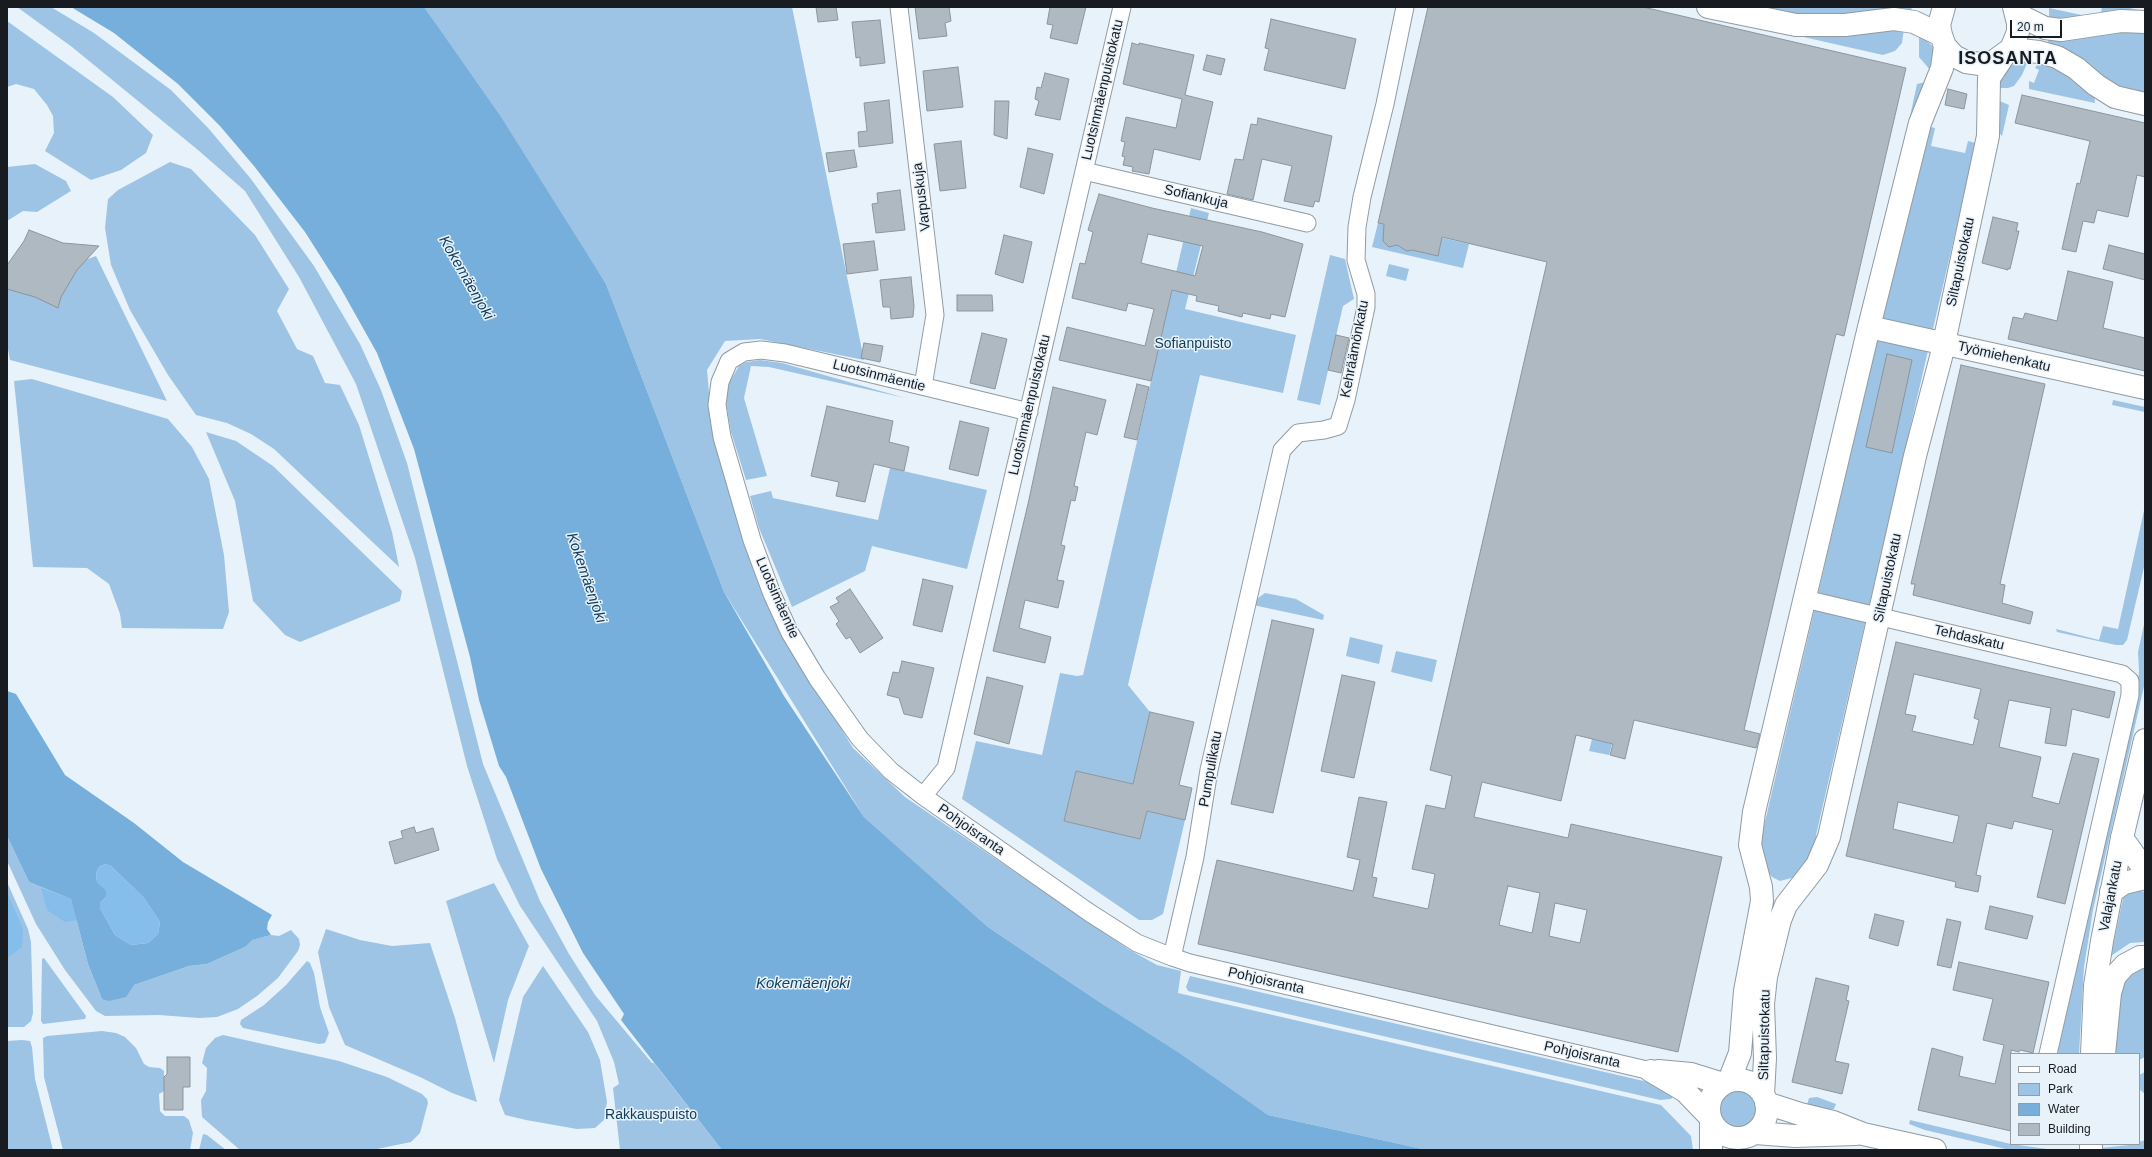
<!DOCTYPE html>
<meta charset="utf-8">
<style>
body{margin:0}
#map{position:relative;width:2152px;height:1157px;overflow:hidden;background:#e7f2fb;font-family:Helvetica,sans-serif}
canvas{display:block}
.frame{position:absolute;inset:0;border:8px solid #181b1f;pointer-events:none}
.legend{position:absolute;left:2010px;top:1053px;width:130px;height:92px;box-sizing:border-box;background:#e7f2fb;border:1px solid #949ca3;margin:0;padding:5px 7px;list-style:none;font-size:12px;color:#181b1f}
.legend li{display:flex;align-items:center;gap:8px;height:20px}
.legend b{width:20px;border:1px solid #949ca3}
.scale{position:absolute;left:2010px;top:20px;width:52px;height:18px;box-sizing:border-box;border:2px solid #181b1f;border-top:0;padding-left:5px;font-size:12px;line-height:14px;white-space:nowrap;color:#181b1f;-webkit-text-stroke:3px #e7f2fb;paint-order:stroke}
</style>
<div id="map">
<canvas width="2152" height="1157"></canvas>
<div class="frame"></div>
<ul class="legend">
<li><b style="height:5px;background:#fff"></b>Road</li>
<li><b style="height:11px;background:#9dc4e4"></b>Park</li>
<li><b style="height:11px;background:#76afdb"></b>Water</li>
<li><b style="height:11px;background:#afb9c2"></b>Building</li>
</ul>
<div class="scale">20 m</div>
</div>
<script>
const ctx = document.querySelector('canvas').getContext('2d');
ctx.lineJoin = 'round';
function fillPath(path, color) { ctx.fillStyle = color; ctx.fill(path, 'evenodd'); }
const shape = rows => new Path2D(rows.map(r => 'M' + r).join(''));
function trace(path, color, width, dash) { ctx.strokeStyle = color; ctx.lineWidth = width; ctx.lineCap = dash ? 'butt' : 'round'; ctx.setLineDash(dash || []); ctx.stroke(path); }
function drawText(font, color, halo, rows, align = 'center') {
  ctx.font = font + ' Helvetica,sans-serif'; ctx.lineWidth = 3; ctx.setLineDash([]); ctx.textBaseline = 'middle'; ctx.strokeStyle = halo; ctx.fillStyle = color; for (const [text, x, y, turn = 0] of rows) {
    ctx.save(); ctx.translate(x, y); ctx.rotate((+turn || 0) * Math.PI / 180); ctx.textAlign = isNaN(turn) ? turn : align; if (halo) ctx.strokeText(text, 0, 0); ctx.fillText(text, 0, 0); ctx.restore();
  }
}
const green = shape([
 [17,7,51,7,94,33,171,90,209,129,251,179,314,266,360,344,381,390,407,463,483,764,540,901,569,954,595,995,652,1063,654,1063,722,1150,620,1150,613,1088,619,1084,614,1062,597,1021,520,906,497,859,467,766,415,558,356,384,299,277,245,191,198,150,72,47],
 [424,7,792,7,864,360,760,339,725,341,707,370,712,426,732,498,773,617,853,748,905,797,1128,949,1157,965,1181,971,1178,993,1661,1105,1691,1136,1693,1150,1427,1150,1268,1115,988,927,864,817,724,592,606,284],
 [1753,7,1912,7,1911,11,1798,17],
 [2102,7,2125,7,2143,11,2126,11,2107,15,2101,12],
 [2049,8,2086,16,2049,21],
 [7,21,113,97,153,135,146,153,121,170,91,180,45,151,54,133,53,116,47,105,34,89,16,84,7,87],
 [1889,27,1904,28,1902,43,1895,51,1883,55,1799,36],
 [2114,28,2145,30,2145,96,2127,92,2047,45,2049,37],
 [1919,32,1933,47,1934,61,1931,71,1919,57],
 [2028,61,2022,75,2014,86,2008,88,1996,88,2007,68,2018,62],
 [2039,61,2049,63,2094,93,2095,103,2029,89,2029,81,2034,83,2039,70,2035,68],
 [1926,82,1909,121,1917,84],
 [1995,99,2009,105,2002,136,1998,132],
 [1927,126,1935,128,1931,146,1965,153,1968,141,1976,143,1816,835,1820,843,1799,876,1780,881,1772,877,1760,861,1756,833,1764,826],
 [170,162,191,169,255,235,289,289,277,311,297,349,313,356,325,383,340,385,359,425,392,532,399,567,274,449,251,434,227,423,196,415,168,375,130,310,111,265,105,228,108,199,118,190],
 [35,164,66,181,71,191,37,212,23,211,7,221,7,167],
 [1191,208,1209,213,1185,309,1296,335,1283,393,1200,375,1128,685,1150,712,1133,784,1076,771,1064,821,1140,839,1147,811,1185,820,1163,914,1152,920,1139,920,962,799,976,741,1042,755,1060,673,1077,676,1083,675],
 [1378,223,1469,244,1463,268,1372,247],
 [1330,255,1345,259,1354,299,1343,306,1320,405,1297,400],
 [96,256,167,401,10,360,7,344,7,288],
 [1389,264,1409,269,1406,281,1386,276],
 [760,360,782,363,905,398,769,367,751,366,744,398,767,476,746,480,731,432,726,402,729,383,739,366,747,362],
 [32,379,168,419,192,447,209,479,224,555,229,612,223,629,122,628,120,614,109,584,87,568,33,567,14,381],
 [2113,400,2145,407,2145,412,2112,405],
 [206,432,236,441,273,466,402,591,400,601,300,642,285,635,253,601,235,501],
 [890,468,987,490,967,569,872,546,865,571,792,607,759,528,750,496,771,491,773,498,878,520],
 [2145,506,2145,563,2127,640,2123,645,2116,645,2057,632,2056,629,2099,640,2103,626,2118,629],
 [1265,593,1296,599,1324,615,1323,620,1253,605,1254,601],
 [2145,620,2145,682,2093,910,2084,967,2079,1054,2054,1054,2136,705,2139,671,2138,652],
 [1350,637,1383,645,1379,664,1346,656],
 [1396,651,1437,660,1432,682,1391,672],
 [1592,739,1612,744,1609,755,1589,751],
 [7,836,29,882,71,899,88,964,102,999,134,985,189,966,207,964,245,947,251,940,271,935,279,936,291,930,299,939,300,945,298,951,278,978,257,996,238,1009,217,1017,199,1018,159,1015,105,1016,96,1011,65,970,36,924,7,861],
 [7,882,28,929,31,942,33,1013,31,1021,24,1027,7,1027],
 [494,883,529,946,508,1000,494,1063,446,901],
 [2141,891,2145,892,2145,942,2130,943,2111,956,2123,898,2130,892],
 [326,929,360,940,392,946,430,943,455,1018,477,1102,452,1093,420,1077,345,1045,329,1007,318,952],
 [44,958,86,1016,85,1019,43,1024,41,1021,42,959],
 [307,961,310,963,314,973,320,1007,329,1033,325,1043,319,1044,243,1028,240,1024,241,1020,264,1005,286,985],
 [2145,965,2145,1057,2139,1060,2139,1054,2109,1054,2121,980],
 [543,966,588,1032,600,1060,607,1102,604,1120,595,1128,577,1129,526,1120,505,1115,499,1100,523,997],
 [1190,976,1648,1082,1675,1094,1671,1099,1660,1100,1188,991,1186,987],
 [102,1031,116,1033,125,1037,136,1048,144,1064,149,1067,160,1068,164,1071,164,1091,159,1094,160,1111,165,1116,184,1116,189,1120,193,1133,190,1150,63,1150,44,1077,43,1038,47,1036],
 [223,1035,339,1061,387,1077,422,1094,427,1099,428,1103,420,1133,411,1142,372,1150,240,1150,202,1117,201,1100,206,1091,207,1068,202,1063,206,1048,215,1038],
 [22,1040,30,1041,32,1047,35,1079,53,1150,7,1150,7,1041],
 [2145,1072,2145,1094,2139,1089,2139,1075],
 '1719 1109a19 19 0 1 1 38 0a19 19 0 1 1-38 0Z',
 [1817,1097,1836,1104,1834,1109,1822,1109,1807,1105,1809,1098],
 [1910,1120,2011,1144,2047,1149,2068,1150,2010,1150,1925,1130,1909,1124],
 [203,1134,207,1135,226,1150,199,1150],
 [2145,1140,2145,1150,2081,1150,2139,1144,2139,1142]
]);
const forest = shape([
 [105,864,111,866,144,898,160,922,158,934,148,943,131,945,115,935,100,908,100,903,106,897,97,882,96,873,99,867],
 [41,888,71,899,77,920,65,922,47,910],
 [7,892,23,929,22,947,7,958]
]);
const water = shape([
 [71,7,424,7,501,117,606,284,724,592,784,696,864,817,988,927,1101,1003,1179,1053,1268,1115,1427,1150,722,1150,621,1020,624,1014,583,953,541,869,506,777,499,766,479,700,470,657,414,449,377,353,340,287,305,232,254,166,220,126,178,84,114,33],
 [7,691,16,694,65,775,134,823,183,862,272,915,268,922,267,929,271,935,252,940,245,947,207,964,189,966,134,985,126,997,109,1001,102,999,88,964,71,899,29,882,7,836],
 [105,864,111,866,144,898,160,922,158,934,148,943,131,945,115,935,100,908,100,903,106,897,106,891,97,882,96,873,99,867]
]);
const building = shape([
 [816,7,836,7,838,20,818,22,816,7],
 [915,7,949,7,951,21,945,23,947,36,919,39,915,7],
 [1050,7,1086,7,1077,44,1050,38,1053,25,1047,24,1050,7],
 [1428,7,1643,7,1906,68,1844,336,1836,334,1744,730,1760,734,1756,748,1634,720,1625,759,1610,755,1613,744,1576,735,1561,801,1482,782,1474,817,1568,838,1571,824,1722,857,1678,1052,1198,944,1217,860,1353,891,1360,860,1347,857,1359,797,1387,802,1372,877,1377,878,1373,897,1428,909,1435,874,1412,869,1426,805,1445,809,1452,776,1430,770,1547,262,1442,237,1438,256,1412,250,1407,251,1397,245,1389,247,1383,241,1384,224,1378,223,1428,7],
 [1508,886,1540,893,1532,933,1499,925,1508,886],
 [1555,903,1587,910,1580,943,1549,936,1555,903],
 [1271,19,1356,39,1345,89,1264,70,1269,49,1265,48,1271,19],
 [880,20,885,63,860,66,860,57,856,58,852,22,880,20],
 [1132,43,1139,45,1139,43,1194,55,1185,95,1213,102,1200,160,1154,149,1149,174,1132,171,1133,167,1123,165,1125,157,1122,156,1125,142,1121,141,1126,117,1176,128,1182,99,1123,84,1132,43],
 [1207,55,1225,59,1221,75,1203,70,1207,55],
 [958,67,963,107,927,111,923,71,958,67],
 [1045,73,1069,79,1060,120,1035,115,1039,101,1035,99,1037,87,1041,88,1045,73],
 [1948,89,1967,94,1964,109,1945,105,1948,89],
 [2022,95,2145,123,2145,177,2137,175,2128,217,2097,210,2094,223,2083,221,2076,252,2062,249,2077,183,2080,184,2090,141,2015,123,2022,95],
 [889,100,893,143,859,147,858,132,867,131,864,103,889,100],
 [995,101,1009,101,1007,139,994,135,995,101],
 [1258,118,1332,136,1319,202,1315,201,1313,207,1284,201,1292,166,1262,159,1253,200,1227,194,1235,159,1243,160,1251,124,1257,125,1258,118],
 [961,141,966,188,940,191,934,144,961,141],
 [1028,148,1053,154,1044,194,1020,187,1028,148],
 [854,150,857,167,829,172,826,153,854,150],
 [900,190,905,230,876,233,872,204,878,203,877,193,900,190],
 [1099,194,1152,208,1262,232,1303,244,1285,317,1271,314,1270,319,1243,313,1242,317,1218,311,1219,306,1196,301,1197,296,1172,290,1151,381,1059,360,1067,327,1145,346,1154,309,1128,303,1126,311,1072,298,1080,263,1085,264,1093,232,1088,230,1099,194],
 [1148,234,1203,246,1195,276,1141,263,1148,234],
 [1993,217,2018,223,2016,231,2019,231,2010,269,2008,268,2008,270,1982,263,1993,217],
 [29,230,63,243,99,246,77,270,61,297,58,308,35,297,7,289,7,265,24,241,29,230],
 [1004,235,1032,242,1023,283,995,274,1004,235],
 [874,241,878,270,847,274,843,244,874,241],
 [2109,245,2145,254,2145,280,2103,269,2109,245],
 [2068,271,2113,282,2103,328,2145,338,2145,371,2008,339,2013,317,2023,319,2025,313,2057,321,2068,271],
 [911,277,914,306,913,317,891,319,890,307,883,307,880,280,911,277],
 [957,295,992,295,993,311,957,311,957,295],
 [982,333,1007,339,995,389,970,383,982,333],
 [1336,335,1349,338,1341,373,1328,370,1336,335],
 [864,343,883,346,880,362,861,358,864,343],
 [1887,354,1912,360,1892,453,1866,447,1887,354],
 [1961,365,2045,384,2000,584,2005,585,2002,603,2033,612,2030,624,1913,595,1915,584,1911,584,1961,365],
 [1137,384,1149,387,1137,440,1124,437,1137,384],
 [1053,387,1106,400,1097,435,1086,432,1074,486,1078,487,1075,501,1071,500,1061,545,1065,546,1057,580,1064,581,1058,608,1025,600,1019,628,1051,637,1045,663,993,651,1028,504,1053,387],
 [827,406,893,421,889,442,909,447,904,471,874,464,865,502,836,496,839,482,811,476,827,406],
 [960,421,989,428,978,476,949,469,960,421],
 [923,579,953,586,942,632,913,625,923,579],
 [850,589,883,638,860,653,850,637,846,639,836,624,839,621,830,607,839,602,836,598,850,589],
 [1272,620,1314,629,1273,813,1231,804,1272,620],
 [1896,642,2115,692,2109,718,2072,709,2066,746,2045,743,2051,708,2009,700,1999,747,2041,757,2032,797,2059,804,2073,753,2099,759,2065,904,2037,897,2053,830,2014,821,2012,829,1987,823,1976,875,1981,876,1978,892,1955,887,1956,882,1846,856,1896,642],
 [1914,674,1981,689,1974,718,1979,720,1973,745,1912,731,1916,716,1905,714,1914,674],
 [1898,802,1959,816,1953,843,1893,829,1898,802],
 [902,661,934,668,922,718,904,714,899,698,887,695,893,672,899,673,902,661],
 [1342,675,1375,682,1354,778,1321,771,1342,675],
 [987,677,1023,686,1009,744,974,734,987,677],
 [1150,712,1194,722,1179,785,1192,788,1185,820,1147,811,1140,839,1064,821,1076,771,1133,784,1150,712],
 [414,827,416,833,433,828,439,850,395,864,389,842,403,838,401,831,414,827],
 [1990,906,2033,916,2027,939,1985,929,1990,906],
 [1875,914,1904,921,1898,946,1869,938,1875,914],
 [1947,919,1961,922,1951,968,1937,965,1947,919],
 [1959,962,2049,982,2033,1053,2020,1050,2019,1052,2011,1050,2011,1131,1918,1110,1932,1048,1963,1057,1959,1076,1995,1084,2004,1045,1983,1040,1993,999,1953,990,1959,962],
 [1816,978,1849,986,1846,1000,1849,1001,1835,1061,1849,1064,1842,1094,1792,1082,1816,978],
 [167,1057,190,1057,190,1087,183,1087,183,1110,164,1110,164,1077,167,1074,167,1057]
]);
const street = shape([
 [899,7,935,315,923,386],
 [1084,171,1307,223],
 [1029,412,785,353,761,350,744,352,729,361,720,382,717,405,722,437,752,540,772,594,790,633,817,678,860,739,891,771,923,796,1090,913,1137,943,1172,957,1190,963,1651,1071],
 [1805,599,2122,674,2130,681,2130,695,2048,1054],
 [923,796,946,768,1122,7],
 [1172,957,1195,857,1209,770,1282,450,1298,433,1324,430,1338,426,1346,400,1366,307,1366,294,1356,260,1357,227,1362,197,1385,104,1405,7]
]);
const secondary = shape([
 [1708,7,1796,25,1845,25,1894,19,1914,22,1941,35],
 [1944,7,1939,25,1941,35,1945,46,1954,56,1966,62,1980,64,1993,62,2011,49,2018,32,2018,23,2014,7],
 [2017,14,2045,28,2061,30,2121,21,2145,22],
 [2011,49,2039,52,2057,57,2076,68,2096,85,2115,97,2145,104],
 [1869,327,2145,388],
 [2122,838,2145,870],
 [2111,892,2124,883,2145,878],
 [2104,1054,2110,993,2115,976,2125,965,2140,957,2145,957],
 [1651,1071,1685,1091,1709,1116],
 [1658,1071,1691,1074,1723,1084],
 '1709 1109a29 29 0 1 1 58 0a29 29 0 1 1-58 0Z',
 [1729,1081,1740,1053,1745,991,1762,901,1761,887,1750,845,1754,812,1869,327,1920,123,1942,68,1945,46],
 [1763,1095,1765,1058,1763,1004,1766,977,1780,920,1786,905,1817,865,1829,837,1915,456,1941,357,1988,136,1989,78,2005,54],
 [1766,1103,1800,1114,1833,1122,1863,1134,1935,1150],
 [1711,1120,1711,1150],
 [1755,1133,1795,1136,1856,1134]
]);
const primary = shape([
 [2092,1054,2095,986,2102,941,2122,838,2145,740],
 [2091,1144,2091,1150]
]);
const streetNames = [
 ["Luotsinmäenpuistokatu",1103,90,-77],
 ["Varpuskuja",922,197,-97],
 ["Sofiankuja",1196,197,13],
 ["Siltapuistokatu",1961,262,-78],
 ["Kehräämönkatu",1355,349,-79],
 ["Työmiehenkatu",2004,357,13],
 ["Luotsinmäentie",879,376,14],
 ["Luotsinmäenpuistokatu",1030,405,-77],
 ["Siltapuistokatu",1888,578,-78],
 ["Luotsimäentie",777,598,66],
 ["Tehdaskatu",1969,638,13],
 ["Pumpulikatu",1211,769,-80],
 ["Pohjoisranta",971,830,35],
 ["Valajankatu",2111,896,-79],
 ["Pohjoisranta",1266,981,13],
 ["Siltapuistokatu",1765,1035,-89],
 ["Pohjoisranta",1582,1055,13]
];
const parkNames = [
 ["Sofianpuisto",1193,344],
 ["Rakkauspuisto",651,1115]
];
const waterNames = [
 ["Kokemäenjoki",466,278,60],
 ["Kokemäenjoki",586,578,71],
 ["Kokemäenjoki",803,984]
];
const districtNames = [
 ["ISOSANTA",2008,59]
];
fillPath(green, '#9dc4e4');
fillPath(forest, '#85beeb');
fillPath(water, '#76afdb');
fillPath(building, '#afb9c2');
trace(building, '#8b959d', 1);
trace(street, '#909ba3', 19);
trace(secondary, '#909ba3', 24);
trace(primary, '#909ba3', 24);
trace(street, '#fff', 17);
trace(secondary, '#fff', 22);
trace(primary, '#fff', 22);
drawText('14px', '#181b1f', '#e7f2fb', streetNames);
drawText('14px', '#0f3c5a', '#e7f2fb', parkNames);
drawText('italic 15px', '#14405e', '#e7f2fb', waterNames);
ctx.letterSpacing = '1px';
drawText('bold 18px', '#181b1f', '#e7f2fb', districtNames);
ctx.letterSpacing = '0px';
</script>
